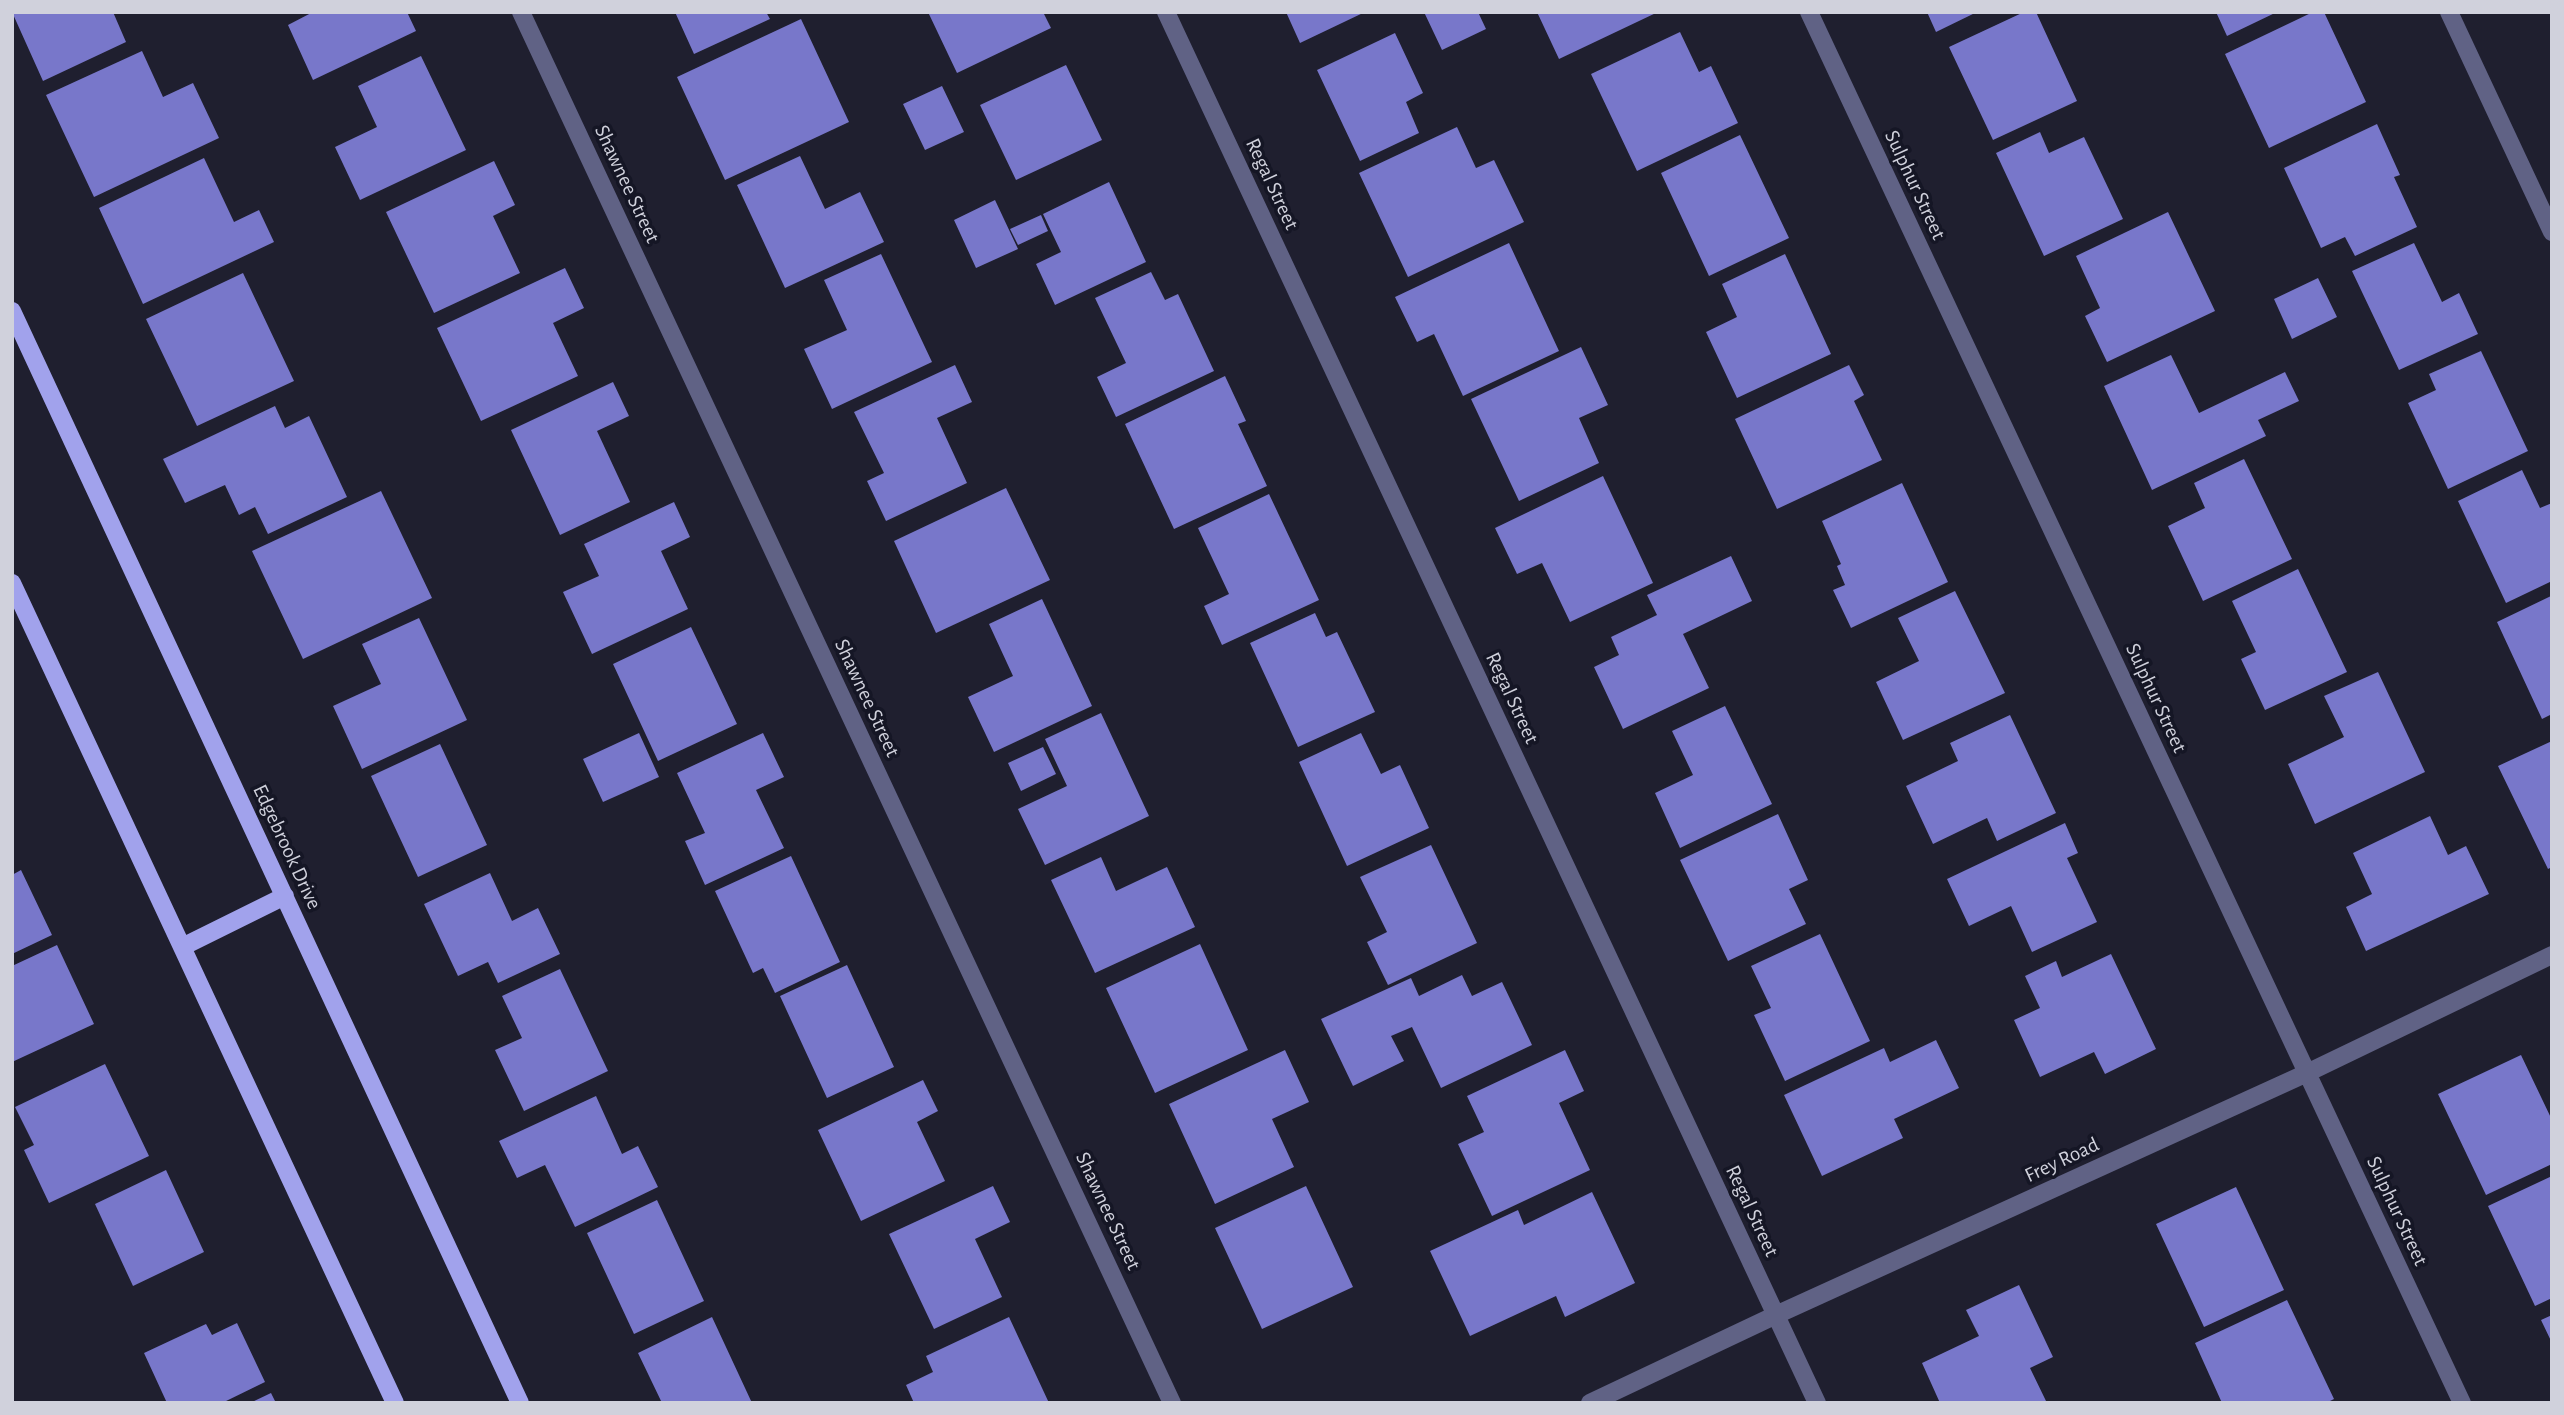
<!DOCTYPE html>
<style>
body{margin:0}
#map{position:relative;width:2564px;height:1415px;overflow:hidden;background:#1f1f2f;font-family:"Alegreya Sans",sans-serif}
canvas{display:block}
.frame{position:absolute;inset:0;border:14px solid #d0d1dc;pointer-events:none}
</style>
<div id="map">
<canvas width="2564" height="1415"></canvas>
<div class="frame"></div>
</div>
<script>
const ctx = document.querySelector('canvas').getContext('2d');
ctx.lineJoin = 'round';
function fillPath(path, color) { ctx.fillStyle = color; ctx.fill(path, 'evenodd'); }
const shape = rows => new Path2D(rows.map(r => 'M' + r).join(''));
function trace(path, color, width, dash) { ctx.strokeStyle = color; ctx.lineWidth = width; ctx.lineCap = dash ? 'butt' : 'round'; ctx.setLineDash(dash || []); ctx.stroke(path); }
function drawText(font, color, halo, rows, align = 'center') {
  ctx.font = font + ' "Alegreya Sans",sans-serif'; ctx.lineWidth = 7; ctx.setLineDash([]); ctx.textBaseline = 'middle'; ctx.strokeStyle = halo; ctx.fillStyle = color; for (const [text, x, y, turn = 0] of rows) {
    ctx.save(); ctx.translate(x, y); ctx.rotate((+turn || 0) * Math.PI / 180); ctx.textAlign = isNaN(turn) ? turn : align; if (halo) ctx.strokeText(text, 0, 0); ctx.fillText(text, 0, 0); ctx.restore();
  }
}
const building = shape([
 [12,12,113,12,126,42,43,81],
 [313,12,407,12,416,31,313,80,288,25],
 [675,12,766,12,770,19,694,54],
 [928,12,1043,12,1051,28,957,73],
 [1286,12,1365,12,1300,43],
 [1424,12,1478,12,1486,29,1442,50],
 [1537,12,1658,12,1559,59],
 [1927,12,1977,12,1936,32],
 [2024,12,2036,12,2077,101,1993,140,1949,47],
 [2216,12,2277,12,2227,36],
 [2313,12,2324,12,2366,102,2269,148,2225,54],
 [801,19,849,122,725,180,677,77],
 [1680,32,1699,72,1711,66,1738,123,1637,171,1591,74],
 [1395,33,1423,93,1406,102,1419,133,1360,161,1317,70],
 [142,51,163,97,193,83,219,138,94,197,46,95],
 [421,56,466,150,360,200,335,147,377,127,358,86],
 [1066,65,1102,140,1016,180,980,105],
 [942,86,964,132,925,150,903,104],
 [2377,124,2400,175,2394,177,2417,227,2355,256,2345,237,2321,248,2284,168],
 [1457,127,1476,168,1494,160,1524,222,1408,277,1359,173],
 [2040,132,2049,153,2084,137,2123,219,2044,256,1996,153],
 [1740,135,1789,238,1709,276,1661,173],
 [800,156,825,209,860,192,884,242,785,288,737,185],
 [204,158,234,222,259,210,274,242,143,304,99,208],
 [494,161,515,205,493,216,520,273,434,313,386,212],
 [1109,182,1146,262,1055,305,1036,264,1061,252,1043,214],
 [995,200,1018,249,976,268,954,220],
 [2168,212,2215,311,2107,362,2085,316,2100,308,2076,256],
 [1041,215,1048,231,1018,245,1010,229],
 [1509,243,1559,351,1463,396,1434,334,1417,342,1395,297],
 [2414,243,2442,302,2459,293,2478,334,2399,370,2352,271],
 [881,254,932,362,832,409,804,349,847,330,824,280],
 [1785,254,1831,354,1737,398,1706,332,1737,317,1722,284],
 [565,268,584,308,553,323,578,376,481,421,437,328],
 [1151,272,1165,300,1178,294,1214,371,1116,417,1097,377,1126,363,1095,298],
 [243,273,294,381,197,426,146,319],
 [2318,278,2337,317,2292,339,2274,299],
 [1581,347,1608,405,1579,418,1599,463,1519,501,1471,399],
 [2481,351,2528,451,2448,489,2408,403,2436,390,2429,374],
 [2171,355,2199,413,2285,372,2299,401,2258,420,2266,436,2152,490,2104,386],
 [955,365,972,402,937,418,967,483,886,521,867,481,884,473,854,412],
 [1849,365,1864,395,1854,401,1882,460,1777,509,1735,419],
 [1225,376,1246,421,1238,424,1267,486,1174,529,1125,424],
 [613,382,629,416,597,431,630,502,560,535,511,430],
 [275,406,285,428,309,416,347,497,268,534,255,507,239,515,225,485,185,503,163,459],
 [2244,459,2292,559,2203,601,2168,526,2205,508,2194,483],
 [2522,470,2540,508,2552,503,2552,581,2506,603,2458,501],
 [1603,476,1653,583,1570,622,1542,563,1517,574,1495,528],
 [1902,483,1948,582,1851,628,1833,590,1845,585,1837,566,1841,564,1822,521],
 [1006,488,1050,580,936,633,894,541],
 [381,491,432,598,303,659,252,551],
 [1269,494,1319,600,1222,645,1204,606,1229,594,1198,528],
 [674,502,690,537,661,551,688,609,592,654,563,592,599,576,584,544],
 [1731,556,1752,601,1683,634,1709,688,1623,729,1594,667,1619,655,1611,637,1657,615,1647,595],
 [2298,569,2347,672,2265,710,2241,659,2256,652,2232,601],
 [1955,591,2005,693,1903,740,1876,682,1919,661,1898,618],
 [2551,596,2552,714,2542,719,2497,622],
 [1042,599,1092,706,994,752,968,697,1013,676,989,624],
 [1315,613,1326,637,1337,632,1375,712,1298,747,1250,643],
 [419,618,467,720,362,769,333,706,381,684,362,644],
 [691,627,737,724,658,761,613,664],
 [2378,672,2425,772,2315,824,2288,764,2344,737,2324,696],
 [1725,706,1772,804,1680,848,1655,793,1693,775,1672,731],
 [1101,713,1149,816,1045,865,1018,809,1067,786,1045,739],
 [2010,715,2056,813,1997,841,1987,818,1933,844,1906,786,1958,761,1950,743],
 [639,733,659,777,603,802,583,759],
 [763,733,784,777,756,790,784,848,705,885,685,841,705,833,677,773],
 [1361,733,1381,774,1400,765,1429,828,1347,866,1299,762],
 [2552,741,2552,867,2548,869,2498,766],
 [440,744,487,845,418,877,371,776],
 [1043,747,1056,774,1021,791,1008,763],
 [1778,814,1808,880,1789,889,1806,924,1728,961,1680,860],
 [2430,816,2448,855,2466,846,2489,894,2366,951,2346,907,2372,894,2353,853],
 [2065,823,2078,853,2067,858,2097,922,2032,952,2011,906,1969,926,1947,879],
 [1431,845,1477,943,1388,985,1367,942,1387,932,1360,877],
 [791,856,840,962,775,993,763,968,753,973,715,891],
 [1101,857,1116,891,1167,867,1195,927,1095,973,1051,880],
 [21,870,52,935,12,954,12,875],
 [490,873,512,921,538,908,560,954,498,983,488,962,458,976,424,904],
 [1820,934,1870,1041,1785,1081,1754,1015,1771,1008,1751,966],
 [1200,944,1248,1050,1155,1093,1106,988],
 [57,945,94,1024,12,1062,12,966],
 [2111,954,2156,1049,2105,1074,2094,1052,2040,1077,2014,1020,2040,1008,2025,976,2056,961,2062,977],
 [847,965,894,1067,827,1098,780,996],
 [560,969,608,1071,524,1111,495,1050,522,1038,502,996],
 [1462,975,1472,996,1502,982,1532,1045,1441,1088,1412,1027,1391,1036,1404,1061,1353,1086,1321,1019,1411,978,1419,996],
 [1936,1040,1959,1088,1894,1119,1903,1138,1822,1176,1784,1095,1884,1048,1890,1062],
 [1285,1050,1309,1102,1272,1119,1294,1167,1215,1204,1169,1104],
 [1565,1050,1584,1091,1559,1103,1590,1170,1492,1216,1458,1144,1484,1132,1467,1096],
 [2521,1055,2552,1120,2552,1164,2486,1195,2438,1094],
 [105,1064,149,1156,49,1203,24,1150,34,1145,15,1107],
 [923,1080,938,1111,917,1122,945,1181,861,1221,818,1130],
 [596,1096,622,1154,638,1146,658,1187,575,1227,545,1165,517,1178,499,1141],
 [166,1170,204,1252,133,1286,95,1204],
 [2552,1176,2552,1298,2535,1306,2488,1206],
 [993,1186,1010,1222,975,1239,1002,1297,934,1329,889,1234],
 [1306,1186,1353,1287,1262,1329,1215,1228],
 [2236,1187,2284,1290,2204,1327,2156,1224],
 [1592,1192,1635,1283,1565,1317,1556,1296,1470,1336,1430,1251,1518,1210,1524,1225],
 [657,1200,704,1301,634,1334,587,1233],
 [2019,1285,2053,1357,2030,1368,2046,1401,1940,1403,1922,1363,1979,1336,1966,1310],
 [2287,1300,2334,1399,2326,1403,2222,1403,2195,1343],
 [2552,1315,2552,1343,2541,1320],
 [712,1317,752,1403,662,1403,638,1353],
 [1009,1317,1049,1403,914,1403,906,1385,933,1372,926,1356],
 [237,1323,265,1382,222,1403,167,1403,144,1353,206,1324,212,1335],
 [271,1393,276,1403,250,1403]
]);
const minor = shape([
 [521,12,1172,1403],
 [1166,12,1817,1403],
 [1809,12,2462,1403],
 [2449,12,2552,232],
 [1590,1403,1776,1315,2307,1073,2552,955]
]);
const major = shape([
 [12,311,520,1403],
 [12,583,395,1403],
 [182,947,285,896]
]);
const streetNames = [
 ["Shawnee Street",627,184,65],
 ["Regal Street",1272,184,65],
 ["Sulphur Street",1915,185,65],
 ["Shawnee Street",867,698,65],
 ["Regal Street",1512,698,65],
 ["Sulphur Street",2156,698,65],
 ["Edgebrook Drive",287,847,65],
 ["Frey Road",2062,1160,-25],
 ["Shawnee Street",1108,1211,65],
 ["Regal Street",1752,1211,65],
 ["Sulphur Street",2397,1211,65]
];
fillPath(building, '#7877ca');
trace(minor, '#606285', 18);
trace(major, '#a1a2ec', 18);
drawText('21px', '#d0d1dc', '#151625', streetNames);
</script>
